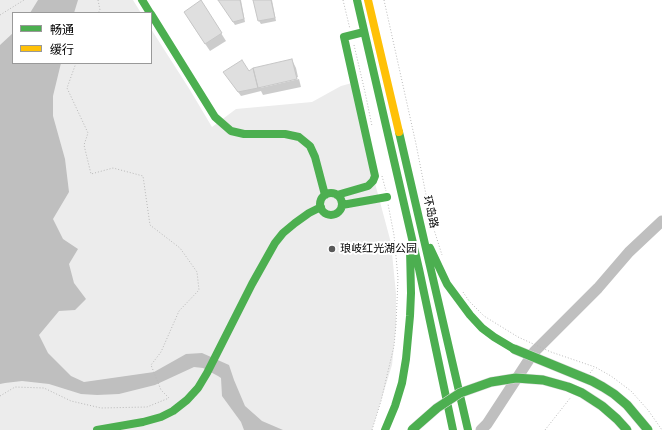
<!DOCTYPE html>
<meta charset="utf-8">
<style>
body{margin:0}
#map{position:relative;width:662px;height:430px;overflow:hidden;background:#fff;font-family:"Varela Round","Noto Sans SC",sans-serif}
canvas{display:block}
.legend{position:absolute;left:12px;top:12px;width:140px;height:52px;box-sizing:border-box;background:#fff;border:1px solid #999;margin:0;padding:5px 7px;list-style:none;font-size:12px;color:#000}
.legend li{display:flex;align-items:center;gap:8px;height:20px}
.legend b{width:20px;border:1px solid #999}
</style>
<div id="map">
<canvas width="662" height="430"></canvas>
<ul class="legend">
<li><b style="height:5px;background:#4caf50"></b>畅通</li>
<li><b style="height:5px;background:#ffc107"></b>缓行</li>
</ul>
</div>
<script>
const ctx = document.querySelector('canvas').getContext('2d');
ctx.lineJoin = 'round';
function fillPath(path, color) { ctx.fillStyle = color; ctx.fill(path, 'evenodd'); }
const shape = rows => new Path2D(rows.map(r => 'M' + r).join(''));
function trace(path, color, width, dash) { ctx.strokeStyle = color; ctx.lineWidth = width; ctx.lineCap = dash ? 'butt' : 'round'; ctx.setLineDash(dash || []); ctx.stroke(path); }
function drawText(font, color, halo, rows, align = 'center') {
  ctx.font = font + ' "Varela Round","Noto Sans SC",sans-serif'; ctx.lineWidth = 4; ctx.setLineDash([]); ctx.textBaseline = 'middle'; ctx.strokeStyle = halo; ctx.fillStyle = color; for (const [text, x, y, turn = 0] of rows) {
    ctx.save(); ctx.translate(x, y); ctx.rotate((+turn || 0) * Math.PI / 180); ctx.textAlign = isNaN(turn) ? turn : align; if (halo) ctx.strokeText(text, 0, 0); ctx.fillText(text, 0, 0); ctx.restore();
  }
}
const green = shape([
 [0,0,133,0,141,13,13,13,13,63,151,63,151,29,190,90,212,127,236,109,312,102,341,86,352,83,376,187,391,243,396,294,396,325,392,365,372,430,0,430]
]);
const water = shape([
 [38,0,78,0,74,13,30,13],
 [13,33,13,63,61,63,53,96,53,116,65,159,69,192,53,219,63,239,78,249,69,264,74,283,86,299,75,310,59,311,39,335,48,353,71,376,84,382,154,372,186,354,202,353,229,365,234,380,245,406,262,421,283,430,244,430,241,422,222,396,221,378,218,376,203,368,194,367,155,385,119,394,97,395,81,394,49,384,22,381,5,383,0,384,0,45]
]);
const shadow = shape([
 [219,0,241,0,245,22,235,25],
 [254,0,272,0,276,21,261,24,259,21],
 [189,20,221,33,226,41,210,51],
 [292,60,296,68,298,77,260,86,260,88,299,79,301,87,263,95,261,91,241,96,226,75,248,72]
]);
const river = shape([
 [481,430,487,424,534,352,598,288,629,252,662,221]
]);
const building = shape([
 [201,0,222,33,205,44,184,12,201,0],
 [218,0,240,0,244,19,233,22,218,0],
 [253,0,271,0,275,18,258,21,253,0],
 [292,59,297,79,258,88,253,68,292,59],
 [242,60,249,71,253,68,258,88,238,92,223,72,242,60]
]);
const path = shape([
 [98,0,100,10,98,13],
 [343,0,350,29],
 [384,0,416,144,431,220,442,255],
 [0,15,24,0],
 [354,45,365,92,372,126],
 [382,176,386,191],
 [463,292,469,301,484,316,518,337,551,352,595,367,611,376,631,391,648,410,662,430],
 [590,373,594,368],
 [0,396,15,387,44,388,71,401,101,408,147,407,169,398,161,390,151,365,161,352,179,311,199,290,197,272,180,248,150,225,143,176,113,168,91,174,84,145,88,133,67,88,76,63],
 [372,430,381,401,394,346,396,325,398,278,394,235,388,204],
 [545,430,571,397]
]);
const fast = shape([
 [142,0,150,13],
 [357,0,419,269,453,430],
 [151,14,215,117,231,131,244,134,285,134,299,137,310,146,315,157,325,195],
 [399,132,468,430],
 '320 204a11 11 0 1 1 22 0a11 11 0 1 1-22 0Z',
 [337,195,368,186,373,181,375,176,344,37,364,32],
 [342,205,387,197],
 [430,248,447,284,470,315,482,328,494,337,514,349],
 [97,430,143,422,161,417,173,411,187,400,198,388,207,373,252,284,275,243,283,233,295,223,309,213,321,207],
 [385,430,395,406,402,383,406,359,410,316,411,293,410,249]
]);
const slow = shape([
 [368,0,399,132]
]);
const fastBridge = shape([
 [514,349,592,381,603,387,614,394,627,405,648,430],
 [412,430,437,408,460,393,491,382,516,378,543,380,568,387,582,393,602,406,617,419,627,430]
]);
const markers = [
 [332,249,4,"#595959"]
];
const streetNames = [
 ["环岛路",430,212,77]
];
const poiNames = [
 ["琅岐红光湖公园",340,249]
];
fillPath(green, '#ececec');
fillPath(water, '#bfbfbf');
fillPath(shadow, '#0003');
trace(river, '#bfbfbf', 11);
fillPath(building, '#dfdfdf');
trace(building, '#c7c7c7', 1);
trace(path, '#b9b9b9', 1, [1, 2]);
trace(fast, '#4caf50', 8);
trace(slow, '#ffc107', 8);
trace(fastBridge, '#dbdbdb', 10, []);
trace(fastBridge, '#4caf50', 9);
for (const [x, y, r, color] of markers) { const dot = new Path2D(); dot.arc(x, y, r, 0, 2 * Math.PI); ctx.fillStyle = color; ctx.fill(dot); trace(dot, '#fff', 1.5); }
drawText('11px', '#000', '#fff', streetNames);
drawText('11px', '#000', '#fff', poiNames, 'left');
</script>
